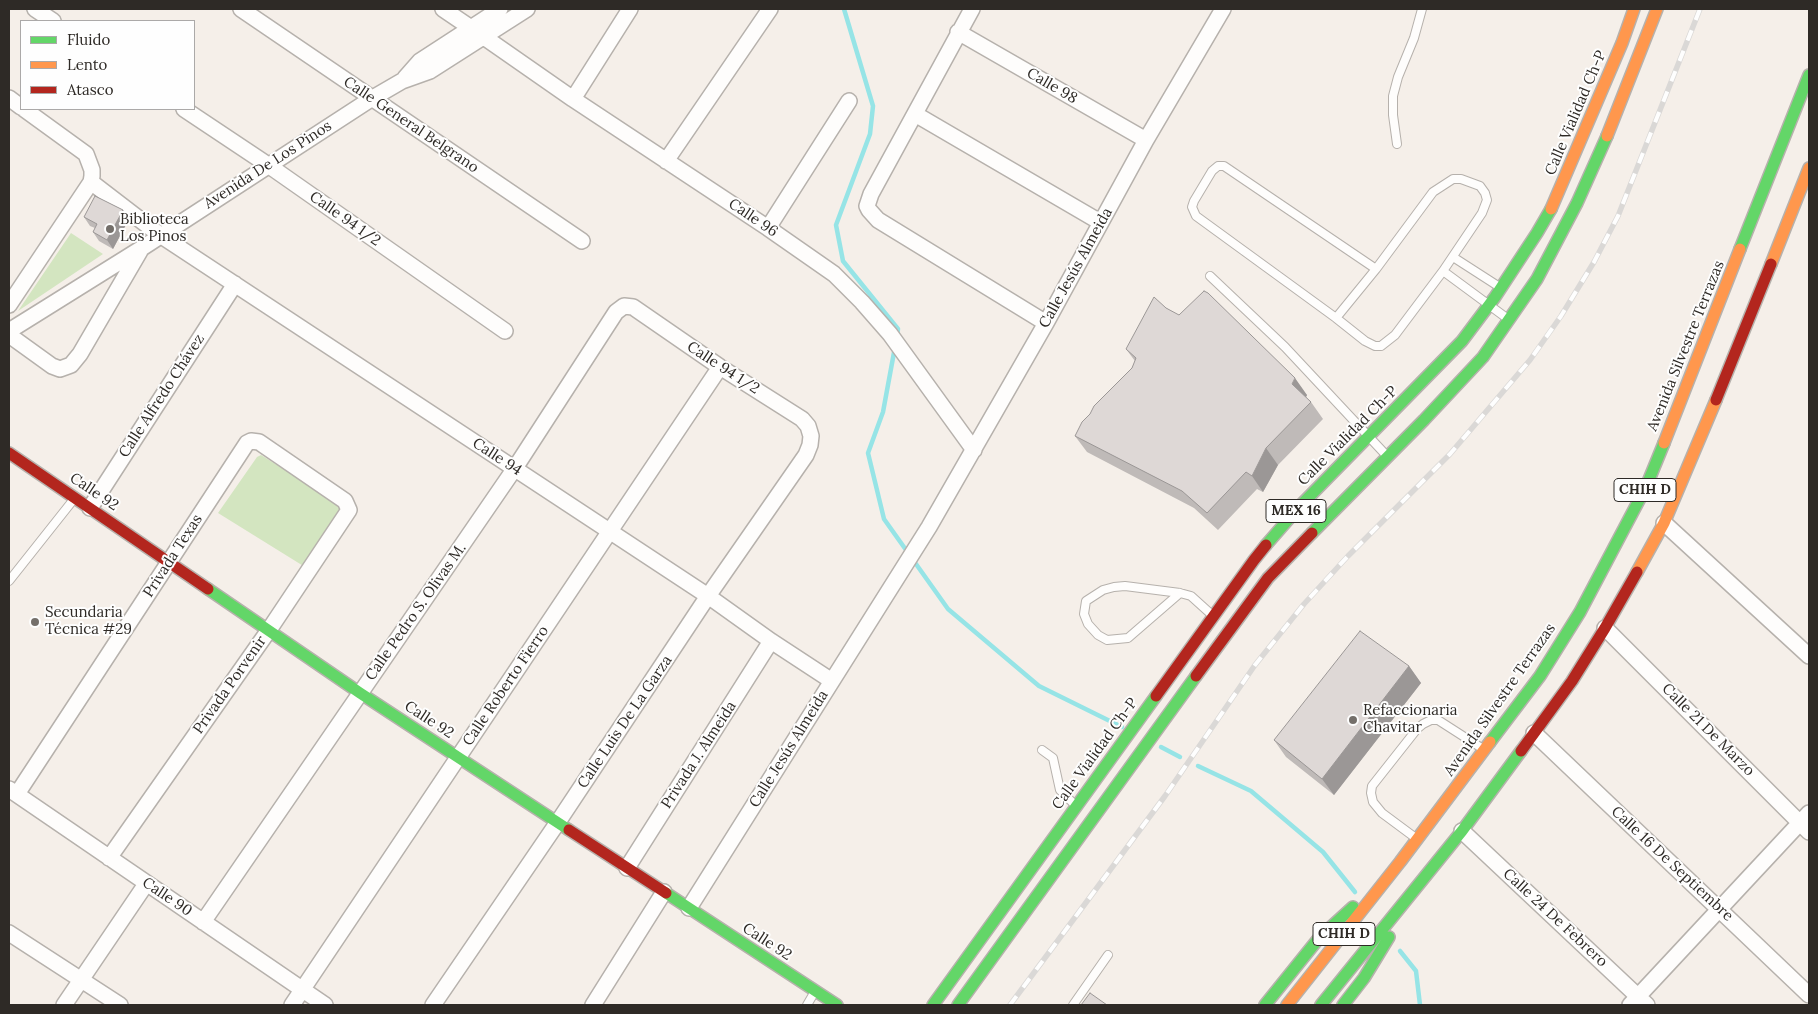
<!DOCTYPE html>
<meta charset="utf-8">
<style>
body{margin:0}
#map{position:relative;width:1818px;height:1014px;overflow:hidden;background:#f5efe9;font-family:Lora,serif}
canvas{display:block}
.frame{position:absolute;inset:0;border:10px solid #2e2a26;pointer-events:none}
.legend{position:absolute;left:20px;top:20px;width:175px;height:90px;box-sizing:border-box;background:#fefefe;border:1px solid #aba9a8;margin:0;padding:6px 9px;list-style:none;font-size:15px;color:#2e2a26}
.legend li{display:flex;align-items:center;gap:10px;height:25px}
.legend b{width:25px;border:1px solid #aba9a8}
</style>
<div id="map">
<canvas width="1818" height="1014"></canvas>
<div class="frame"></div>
<ul class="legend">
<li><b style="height:6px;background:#63d668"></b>Fluido</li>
<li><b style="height:6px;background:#ff974d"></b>Lento</li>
<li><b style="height:6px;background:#b3261e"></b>Atasco</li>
</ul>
</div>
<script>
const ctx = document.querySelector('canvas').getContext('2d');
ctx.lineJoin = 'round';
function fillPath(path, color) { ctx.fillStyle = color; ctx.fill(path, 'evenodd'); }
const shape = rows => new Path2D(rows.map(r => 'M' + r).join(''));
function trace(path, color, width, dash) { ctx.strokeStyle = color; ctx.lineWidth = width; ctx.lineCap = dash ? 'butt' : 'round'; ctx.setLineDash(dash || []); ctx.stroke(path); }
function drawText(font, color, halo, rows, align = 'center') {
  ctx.font = font + ' Lora,serif'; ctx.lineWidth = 4; ctx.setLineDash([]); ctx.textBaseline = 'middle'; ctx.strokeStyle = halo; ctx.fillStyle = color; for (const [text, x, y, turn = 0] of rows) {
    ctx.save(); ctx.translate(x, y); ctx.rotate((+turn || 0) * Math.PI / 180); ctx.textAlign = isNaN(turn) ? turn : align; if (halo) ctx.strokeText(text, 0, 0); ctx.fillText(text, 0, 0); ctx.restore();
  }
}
const green = shape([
 [71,233,103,254,18,311],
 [261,455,344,507,305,567,218,513,257,457]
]);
const stream = shape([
 [844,9,873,106,870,134,836,225,843,261,898,329,897,337],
 [895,347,883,412,868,453,884,519,948,609,1039,686,1122,727],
 [1161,747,1180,757],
 [1198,766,1251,791,1323,852,1355,892],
 [1400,951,1416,971,1420,1005]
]);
const lane = shape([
 [1397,144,1393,115,1393,96,1398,77,1414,38,1422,9],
 [1453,257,1498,286],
 [1443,271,1508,319],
 [1210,276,1285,347,1386,455],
 [1336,318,1376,269,1433,192,1453,179,1461,179,1480,186,1485,193,1487,200,1482,213,1443,271,1395,335,1381,346,1375,346,1365,341,1336,318,1196,216,1192,207,1194,201,1212,171,1218,166,1224,166,1376,269],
 [9,581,74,499],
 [1180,593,1128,638,1107,640,1098,635,1088,624,1084,614,1086,601,1103,590,1114,587,1125,586,1180,593,1191,596,1212,615],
 [1042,750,1053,758,1060,790,1074,804],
 [1413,836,1382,813,1373,802,1371,793,1372,786,1417,729,1423,724,1431,720,1438,720,1480,747],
 [807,1005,814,993],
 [1073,1005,1108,955]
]);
const street = shape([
 [35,9,53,21],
 [241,9,582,241],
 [443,9,471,28],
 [972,9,871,194,867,206,869,210,878,220,1046,323],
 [958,32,1146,140],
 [484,37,573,99,768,228,834,274,862,302,890,334,974,450],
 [405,78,420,61,500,9],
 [9,98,21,107],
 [573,99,630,9],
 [184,109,268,165,505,331],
 [915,114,1100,222],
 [666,161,770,9],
 [91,182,160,235,708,596,771,641,832,681],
 [768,228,849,101],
 [9,305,91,182,92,176,92,170,86,154,24,109],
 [9,331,142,248,371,99,402,81,430,71,527,9],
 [9,335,52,366,60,369,71,365,80,354,140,251],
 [90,508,235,284],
 [1664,523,1809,656],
 [1605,628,1809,832],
 [1534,733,1809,995],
 [9,789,325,1005],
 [17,794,247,443,251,441,259,442,345,501,349,510,269,630,109,858],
 [1462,831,1647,1005],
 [627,868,771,641],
 [689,908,929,527,1046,323,1146,140,1223,9],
 [203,922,515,468,616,312,624,306,633,307,720,367,802,419,808,426,811,436,810,445,806,455,708,596,558,822,433,1005],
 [9,933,120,1005],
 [64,1005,146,884],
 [292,1005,720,367],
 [593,1005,664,892],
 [1630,1005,1809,813]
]);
const fast = shape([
 [1740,249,1809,75],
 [1312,533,1424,420,1483,357,1537,279,1577,203,1607,136],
 [1266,545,1300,506,1462,341,1495,297,1537,233,1551,209],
 [208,589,360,693,569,830],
 [1490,742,1540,676,1580,612,1646,487,1664,443],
 [666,893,837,1005],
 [933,1005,1156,696],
 [958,1005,1196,676],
 [1265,1005,1319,938,1353,907],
 [1321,1005,1462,831,1521,751],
 [1343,1005,1364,978,1389,937]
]);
const slow = shape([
 [1607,136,1657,9],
 [1551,209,1622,43,1634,9],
 [1771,264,1809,168],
 [1664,443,1740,249],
 [1637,572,1664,523,1716,400],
 [1287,1005,1400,862,1490,742]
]);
const jam = shape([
 [1716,400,1771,264],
 [9,453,208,589],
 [1196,676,1268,578,1312,533],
 [1156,696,1254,560,1266,545],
 [1521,751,1572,681,1605,628,1637,572],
 [569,830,666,893]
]);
const rail = shape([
 [1010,1005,1165,796,1255,665,1304,604,1348,556,1450,454,1530,360,1561,316,1594,262,1618,216,1700,9]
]);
const wall = shape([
 [84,217,129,219,113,249,99,241,93,232,95,228,90,226],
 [1166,308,1307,395,1306,397,1311,402,1323,419,1278,465,1263,492,1257,489,1218,530,1194,508,1087,452,1075,436,1132,368,1135,361,1126,349],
 [1409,666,1421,683,1334,795,1286,757,1274,740]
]);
const shadedWall = shape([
 [123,210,129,219,113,249,107,240],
 [1295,378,1307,395,1304,401,1292,384],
 [1266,448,1278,465,1263,492,1252,476],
 [1409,666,1421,683,1334,795,1322,779]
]);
const building = shape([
 [95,196,123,210,107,240,93,232,97,224,84,217,95,196],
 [1204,291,1208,293,1295,378,1292,384,1311,402,1266,448,1252,476,1246,472,1207,513,1182,491,1075,436,1082,422,1090,414,1094,406,1132,368,1136,358,1126,349,1154,297,1166,308,1179,315,1204,291],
 [1360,631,1409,666,1322,779,1274,740,1360,631],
 [1090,993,1107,1005,1081,1005,1090,993]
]);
const markers = [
 [110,229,5,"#746f6a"],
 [35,622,5,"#746f6a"],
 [1353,720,5,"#746f6a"]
];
const shields = [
 [1645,490,62],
 [1296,511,60],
 [1344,934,62]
];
const shieldNames = [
 ["CHIH D",1645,490],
 ["MEX 16",1296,511],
 ["CHIH D",1344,934]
];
const streetNames = [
 ["Calle 98",1052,86,30],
 ["Calle Vialidad Ch-P",1576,113,-67],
 ["Calle General Belgrano",411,125,34],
 ["Avenida De Los Pinos",268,165,-33],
 ["Calle 96",753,218,34],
 ["Calle 94 1/2",345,219,35],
 ["Calle Jesús Almeida",1076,268,-61],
 ["Avenida Silvestre Terrazas",1686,346,-68],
 ["Calle 94 1/2",723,368,33],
 ["Calle Alfredo Chávez",162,396,-57],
 ["Calle Vialidad Ch-P",1348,436,-45],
 ["Calle 94",497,457,33],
 ["Calle 92",94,492,34],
 ["Privada Texas",173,556,-57],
 ["Calle Pedro S. Olivas M.",416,612,-55],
 ["Privada Porvenir",230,685,-55],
 ["Calle Roberto Fierro",506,686,-56],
 ["Avenida Silvestre Terrazas",1500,700,-55],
 ["Calle 92",429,720,33],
 ["Calle Luis De La Garza",625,722,-56],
 ["Calle 21 De Marzo",1708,730,45],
 ["Calle Jesús Almeida",789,749,-58],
 ["Calle Vialidad Ch-P",1095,754,-54],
 ["Privada J. Almeida",699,755,-57],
 ["Calle 16 De Septiembre",1672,864,43],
 ["Calle 90",167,897,34],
 ["Calle 24 De Febrero",1555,918,43],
 ["Calle 92",767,942,33]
];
const poiNames = [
 ["Biblioteca",120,220],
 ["Los Pinos",120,237],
 ["Secundaria",45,613],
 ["Técnica #29",45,630],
 ["Refaccionaria",1363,711],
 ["Chavitar",1363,728]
];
fillPath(green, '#d3e5c0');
trace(stream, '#96e4e6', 4.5);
trace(lane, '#b6b1ac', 10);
trace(street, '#b6b1ac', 18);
trace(fast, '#b6b1ac', 14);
trace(slow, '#b6b1ac', 14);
trace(jam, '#b6b1ac', 14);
trace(lane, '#fefdfc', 8);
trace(street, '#fefdfc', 15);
trace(fast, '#63d668', 11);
trace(slow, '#ff974d', 11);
trace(jam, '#b3261e', 11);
trace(rail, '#dad8d6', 5.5);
trace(rail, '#fefefe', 4, [11]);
fillPath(wall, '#bfbab8');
fillPath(shadedWall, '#9b9796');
fillPath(building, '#ded8d6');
trace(building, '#9b9796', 1);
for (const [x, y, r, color] of markers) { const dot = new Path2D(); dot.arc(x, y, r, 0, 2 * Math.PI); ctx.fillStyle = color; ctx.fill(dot); trace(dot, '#fefefe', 2); }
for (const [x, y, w] of shields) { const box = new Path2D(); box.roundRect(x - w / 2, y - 11.5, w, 23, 4); ctx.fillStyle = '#fefefe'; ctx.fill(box); trace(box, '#2e2a26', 1); }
drawText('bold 14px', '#2e2a26', null, shieldNames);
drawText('15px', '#2e2a26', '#fefefe', streetNames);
drawText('15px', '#2e2a26', '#fefefe', poiNames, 'left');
</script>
